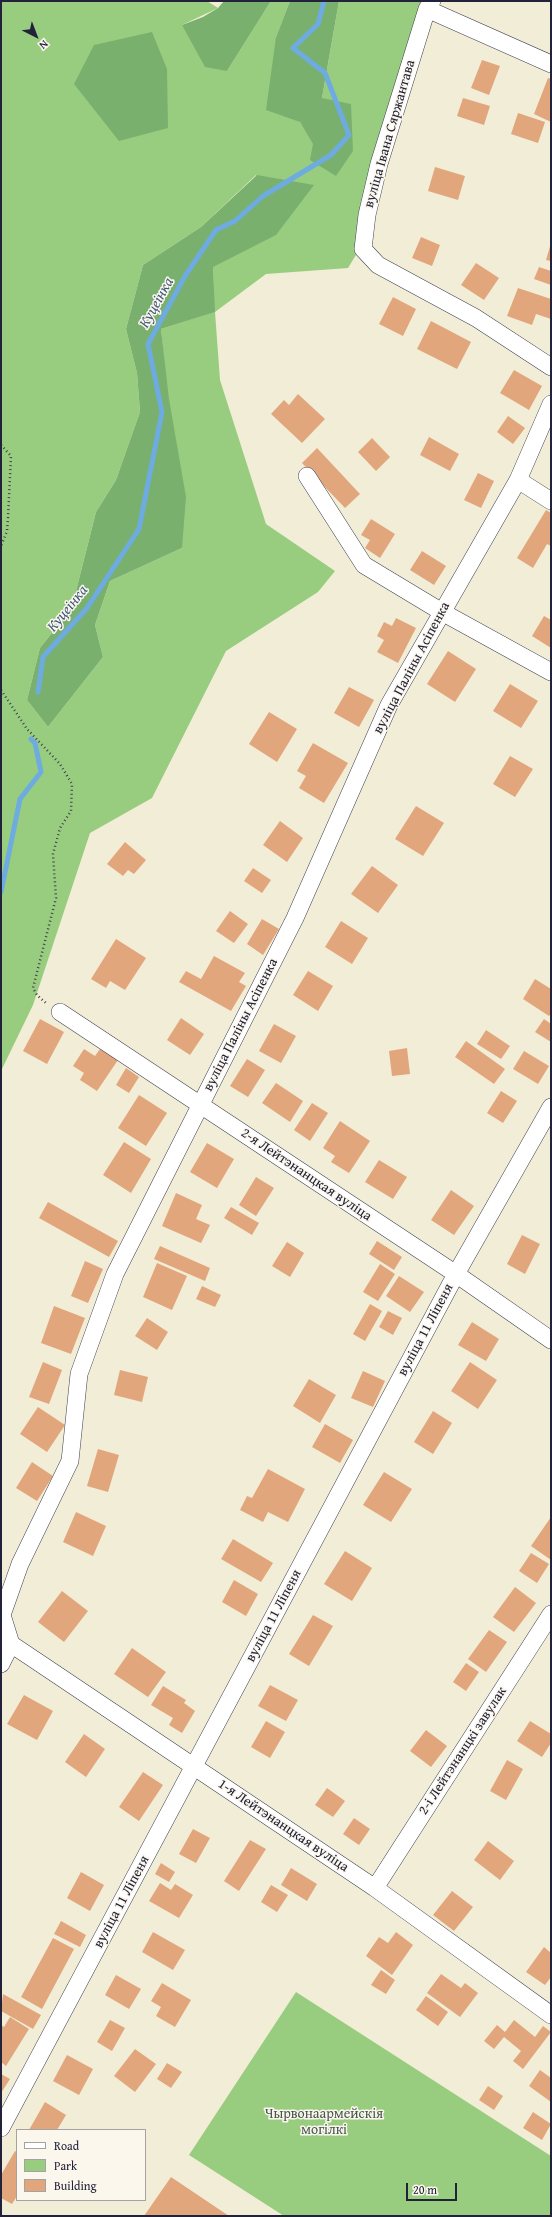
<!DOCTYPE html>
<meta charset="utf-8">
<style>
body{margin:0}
#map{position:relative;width:552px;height:2217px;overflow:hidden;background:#f2edd6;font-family:"Gentium Book Plus",serif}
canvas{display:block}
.frame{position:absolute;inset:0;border:2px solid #22223b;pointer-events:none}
.legend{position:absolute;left:16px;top:2129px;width:130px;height:72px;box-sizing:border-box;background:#fbf7ec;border:1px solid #a4a2a5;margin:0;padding:5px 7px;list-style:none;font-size:12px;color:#22223b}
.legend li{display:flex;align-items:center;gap:8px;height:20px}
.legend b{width:20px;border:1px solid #a4a2a5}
.north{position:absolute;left:16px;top:16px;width:40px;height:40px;-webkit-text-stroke:3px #fbf7ec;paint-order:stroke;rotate:138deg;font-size:11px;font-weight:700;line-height:16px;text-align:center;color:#22223b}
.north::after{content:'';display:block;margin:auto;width:14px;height:18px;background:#22223b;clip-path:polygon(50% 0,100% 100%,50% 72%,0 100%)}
.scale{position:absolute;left:406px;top:2183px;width:51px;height:18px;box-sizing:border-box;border:2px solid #22223b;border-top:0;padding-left:5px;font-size:12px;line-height:14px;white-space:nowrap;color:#22223b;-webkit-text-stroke:3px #fbf7ec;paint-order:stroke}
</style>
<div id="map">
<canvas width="552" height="2217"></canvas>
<div class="frame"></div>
<ul class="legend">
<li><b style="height:5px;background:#fff"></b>Road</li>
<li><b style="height:11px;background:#98cd7f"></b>Park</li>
<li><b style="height:11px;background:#e2a67d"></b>Building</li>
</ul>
<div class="north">N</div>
<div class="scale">20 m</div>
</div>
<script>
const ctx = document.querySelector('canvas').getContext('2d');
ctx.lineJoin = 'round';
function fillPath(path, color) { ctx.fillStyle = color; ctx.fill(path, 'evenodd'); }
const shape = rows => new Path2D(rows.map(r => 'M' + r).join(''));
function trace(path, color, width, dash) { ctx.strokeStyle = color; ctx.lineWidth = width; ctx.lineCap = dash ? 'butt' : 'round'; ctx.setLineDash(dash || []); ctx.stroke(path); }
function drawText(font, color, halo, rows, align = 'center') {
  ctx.font = font + ' "Gentium Book Plus",serif'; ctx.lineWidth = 3; ctx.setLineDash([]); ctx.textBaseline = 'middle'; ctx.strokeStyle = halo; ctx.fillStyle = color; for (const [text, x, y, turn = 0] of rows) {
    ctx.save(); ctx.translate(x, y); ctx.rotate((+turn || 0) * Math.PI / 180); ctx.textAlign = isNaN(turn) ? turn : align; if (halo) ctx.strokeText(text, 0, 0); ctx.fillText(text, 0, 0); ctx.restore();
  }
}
const green = shape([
 [1,1,207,1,218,8,182,25,227,71,271,1,290,1,276,37,300,122,336,176,322,98,339,1,424,1,365,240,348,268,266,274,215,312,220,380,266,524,335,571,318,592,226,651,152,798,90,833,33,1005,1,1071],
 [256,175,276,234,213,266,214,312,161,329,182,548,110,581,95,625,103,657,48,727,27,700,40,648,63,619,74,599,96,512,116,480,140,412,137,373,126,329,143,265,201,227],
 [296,1992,551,2156,551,2216,284,2216,189,2155]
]);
const forest = shape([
 [224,1,271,1,227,71,205,67,182,25,203,17,218,8],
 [290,1,339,1,322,98,351,104,353,151,336,176,310,160,313,144,300,122,266,110,276,37],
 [152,32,167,69,168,128,119,141,74,84,94,45],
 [257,175,314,185,276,235,213,267,215,312,161,329,169,399,186,497,182,548,110,581,95,625,103,657,48,727,27,700,40,648,63,619,74,599,96,512,116,480,140,412,137,373,126,329,143,265,201,227]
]);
const stream = shape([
 [38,692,43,657,87,608,139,529,162,412,148,344,185,276,216,230,235,221,263,196,331,155,349,135,325,73,293,48,318,24,324,1],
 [1,892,20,799,41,772,35,743,31,739]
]);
const building = shape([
 [482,60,500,66,489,95,471,88],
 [548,78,551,79,551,122,534,114],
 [463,98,490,106,484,125,457,116],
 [518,113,545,122,538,143,511,134],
 [435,167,465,176,458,200,428,191],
 [421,237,440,245,432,266,412,258],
 [551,243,551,261,546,260],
 [476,263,499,278,484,300,461,285],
 [539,267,551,271,551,285,534,279],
 [518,288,551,299,551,319,536,314,532,325,507,316],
 [393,297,416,309,403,336,379,324],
 [431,321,471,342,457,369,417,349],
 [514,370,542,386,529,410,500,393],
 [298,394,325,419,302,443,271,414,284,400,289,405],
 [508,416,525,428,513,444,497,432],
 [429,437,459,454,450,471,420,455],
 [372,438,390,457,376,471,358,452],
 [317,448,360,494,345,508,302,463],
 [478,473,494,481,481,508,464,500],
 [546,510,551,513,551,546,547,544,533,568,517,558],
 [371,519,395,534,380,558,365,548,370,540,361,535],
 [422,551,446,566,434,585,410,570],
 [544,616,551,620,551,648,532,636],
 [396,618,416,628,398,663,377,652,384,640,377,636,384,622,392,626],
 [448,651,476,669,455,702,427,684],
 [510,684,538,701,521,728,493,711],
 [349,687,374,700,359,727,334,713],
 [269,712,297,729,277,762,249,744],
 [313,743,348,763,324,803,299,788,306,776,297,771],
 [510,756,533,769,515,797,493,784],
 [416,806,444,823,423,856,395,839],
 [280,821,303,838,287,862,263,845],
 [125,842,146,860,134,874,128,870,123,876,107,864],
 [372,866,398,885,378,913,351,894],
 [253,868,271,880,262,893,244,881],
 [230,911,248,924,234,943,216,931],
 [262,919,279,929,263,955,247,944],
 [341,921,368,938,352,964,325,947],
 [116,939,146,958,125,990,110,981,106,988,91,979],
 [214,956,245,973,239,982,246,986,231,1011,179,982,186,971,201,979],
 [308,971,333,986,318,1011,293,995],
 [535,979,551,989,551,1013,549,1016,523,999],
 [181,1018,204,1034,190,1055,167,1040],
 [40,1019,64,1032,47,1064,23,1051],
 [544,1019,551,1024,551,1042,535,1032],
 [274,1024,296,1036,281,1063,259,1051],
 [486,1030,510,1046,501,1059,477,1044],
 [466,1041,505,1069,494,1084,455,1057],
 [407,1048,410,1074,392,1076,389,1051],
 [84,1049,95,1056,100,1049,118,1060,97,1091,80,1080,84,1073,73,1066],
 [524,1051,549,1066,538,1084,513,1069],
 [247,1059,265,1070,248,1097,230,1086],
 [126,1068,139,1077,129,1093,116,1085],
 [276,1083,303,1101,290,1122,262,1103],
 [501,1091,517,1101,503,1123,487,1113],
 [139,1095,167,1113,146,1146,118,1128],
 [312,1103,328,1113,310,1141,294,1130],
 [340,1121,370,1141,349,1173,331,1162,335,1156,323,1148],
 [124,1142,151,1159,131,1193,103,1175],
 [207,1143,234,1159,217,1188,190,1172],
 [379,1160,407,1177,393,1199,365,1182],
 [256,1177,274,1188,256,1216,239,1205],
 [451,1190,474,1206,454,1235,431,1220],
 [176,1193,202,1205,196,1219,210,1225,201,1243,162,1226],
 [48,1202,118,1241,109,1257,39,1218],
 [231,1207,259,1223,252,1235,224,1218],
 [522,1235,540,1244,525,1274,507,1264],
 [377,1241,402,1257,394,1270,369,1254],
 [287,1242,304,1253,290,1277,272,1266],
 [160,1246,210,1268,205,1281,154,1259],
 [85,1261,103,1269,88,1303,71,1296],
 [157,1263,187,1276,172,1310,143,1297],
 [380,1264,395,1274,378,1301,363,1292],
 [399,1276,424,1292,410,1312,386,1296],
 [202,1286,221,1295,215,1307,196,1299],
 [370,1304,382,1311,365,1341,353,1334],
 [54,1306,85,1318,71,1354,41,1343],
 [388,1311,402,1318,393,1335,379,1327],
 [147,1318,168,1332,157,1350,135,1336],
 [472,1322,499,1339,486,1361,458,1345],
 [43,1362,62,1370,49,1404,29,1397],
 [470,1362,497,1380,478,1409,451,1391],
 [120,1370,148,1377,142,1402,114,1395],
 [363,1371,385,1381,373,1407,351,1398],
 [309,1379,336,1395,320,1423,293,1406],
 [38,1407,65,1425,47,1452,20,1434],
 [433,1411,452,1423,433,1454,414,1442],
 [325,1424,353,1440,340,1463,312,1447],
 [98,1449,119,1455,108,1492,87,1486],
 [32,1462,53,1476,37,1501,16,1488],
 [268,1469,305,1489,288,1522,268,1512,263,1522,240,1510,247,1496,252,1498],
 [384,1472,412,1489,391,1522,363,1505],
 [76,1512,106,1526,93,1556,63,1542],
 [551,1517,551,1560,531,1546],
 [233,1539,273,1563,261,1582,221,1559],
 [345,1551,372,1568,352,1601,324,1584],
 [531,1553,549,1564,537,1583,519,1571],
 [234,1580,258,1594,246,1616,222,1602],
 [515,1587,536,1603,514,1632,493,1617],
 [62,1591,88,1611,64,1642,38,1622],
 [313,1615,333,1626,309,1666,289,1654],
 [489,1630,507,1642,486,1672,468,1659],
 [132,1648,166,1672,148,1697,114,1674],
 [466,1663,479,1672,466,1691,453,1682],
 [270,1685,298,1700,286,1721,258,1706],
 [163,1686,186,1700,184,1703,195,1711,182,1733,169,1725,173,1718,151,1705],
 [24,1695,53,1711,37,1740,7,1724],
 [266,1721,285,1732,270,1758,251,1747],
 [530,1721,551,1734,551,1743,542,1757,517,1741],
 [426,1730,447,1746,431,1767,410,1751],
 [84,1734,105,1749,86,1777,65,1762],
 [507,1760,523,1769,506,1800,490,1791],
 [143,1772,163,1785,139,1821,119,1807],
 [327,1788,345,1801,333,1817,315,1805],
 [354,1818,370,1829,359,1845,343,1834],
 [193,1829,210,1838,196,1863,179,1854],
 [250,1840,266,1849,239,1891,224,1881],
 [488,1841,514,1861,500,1880,474,1860],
 [161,1863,175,1872,169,1882,155,1874],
 [291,1868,317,1884,307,1901,281,1885],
 [81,1872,104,1885,90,1911,67,1898],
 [160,1883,171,1890,175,1884,193,1895,179,1918,149,1901],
 [271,1885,288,1895,277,1912,261,1902],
 [452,1891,473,1907,454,1931,433,1915],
 [61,1921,86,1935,80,1947,54,1934],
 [153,1932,185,1950,173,1970,142,1952],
 [396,1932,413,1945,392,1975,366,1956,379,1937,388,1943],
 [53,1938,74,1949,42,2009,21,1997],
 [544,1947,551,1953,551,1977,545,1985,526,1972],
 [381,1970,395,1980,386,1994,371,1985],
 [441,1974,461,1988,465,1983,478,1993,460,2017,427,1993],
 [116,1975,141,1989,129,2009,105,1995],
 [162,1983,191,2000,175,2027,156,2016,161,2007,151,2001],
 [3,1994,41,2015,33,2029,1,2011],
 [426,1996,448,2012,438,2026,416,2010],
 [10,2017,29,2029,6,2066,1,2062,1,2025,4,2027],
 [110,2020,125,2028,112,2051,97,2042],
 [514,2020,535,2037,543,2026,551,2032,523,2069,513,2061,521,2051,504,2037,494,2049,484,2041,497,2025,505,2032],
 [135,2049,156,2064,135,2092,114,2076],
 [67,2055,93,2069,79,2095,53,2081],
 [167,2063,182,2072,171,2088,157,2079],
 [540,2070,551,2078,551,2102,529,2086],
 [1,2074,10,2079,1,2093],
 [488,2086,503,2096,494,2110,479,2100],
 [45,2102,66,2115,57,2130,29,2130],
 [533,2112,551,2124,542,2140,523,2128],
 [15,2151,17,2152,17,2196,12,2204,1,2198,1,2175],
 [171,2177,229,2216,144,2216]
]);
const path = shape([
 [1,445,11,456,8,518,7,531,1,546],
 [1,690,27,729,60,764,72,784,71,811,60,828,53,854,56,898,33,988,37,995,47,1004]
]);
const minor = shape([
 [432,1,427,9,379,164,367,215,363,249,378,265,476,318,551,367],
 [427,9,551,64],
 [307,476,364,565,442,612,551,672],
 [518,480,551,501],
 [60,1012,456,1274,551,1340],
 [11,1644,375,1888,551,2015],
 [1,1664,11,1644,2,1615,20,1564,70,1461,79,1374,115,1274,295,918,389,705,518,480,551,404],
 [375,1888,551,1614],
 [1,2128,456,1274,551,1107]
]);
const streetNames = [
 ["вуліца Івана Сяржантава",390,134,-74],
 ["вуліца Паліны Асіпенка",412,668,-62],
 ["вуліца Паліны Асіпенка",241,1025,-63],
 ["2-я Лейтэнанцкая вуліца",306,1175,34],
 ["вуліца 11 Ліпеня",426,1330,-62],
 ["вуліца 11 Ліпеня",274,1616,-62],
 ["2-і Лейтэнанцкі завулак",463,1751,-57],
 ["1-я Лейтэнанцкая вуліца",283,1826,34],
 ["вуліца 11 Ліпеня",122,1902,-62]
];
const parkNames = [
 ["Чырвонаармейскія",324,2114],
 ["могілкі",324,2130]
];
const waterNames = [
 ["Куцеінка",157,303,-61],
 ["Куцеінка",68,609,-51]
];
fillPath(green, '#98cd7f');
fillPath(forest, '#7ab06e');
trace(stream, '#6eabe0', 5);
fillPath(building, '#e2a67d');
trace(minor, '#414052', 18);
trace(path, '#414052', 2.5, [1, 3]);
trace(minor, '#fff', 17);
drawText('14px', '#22223b', '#fbf7ec', streetNames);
drawText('14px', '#45554f', '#fbf7ec', parkNames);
drawText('italic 15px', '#40597d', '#fbf7ec', waterNames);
</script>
